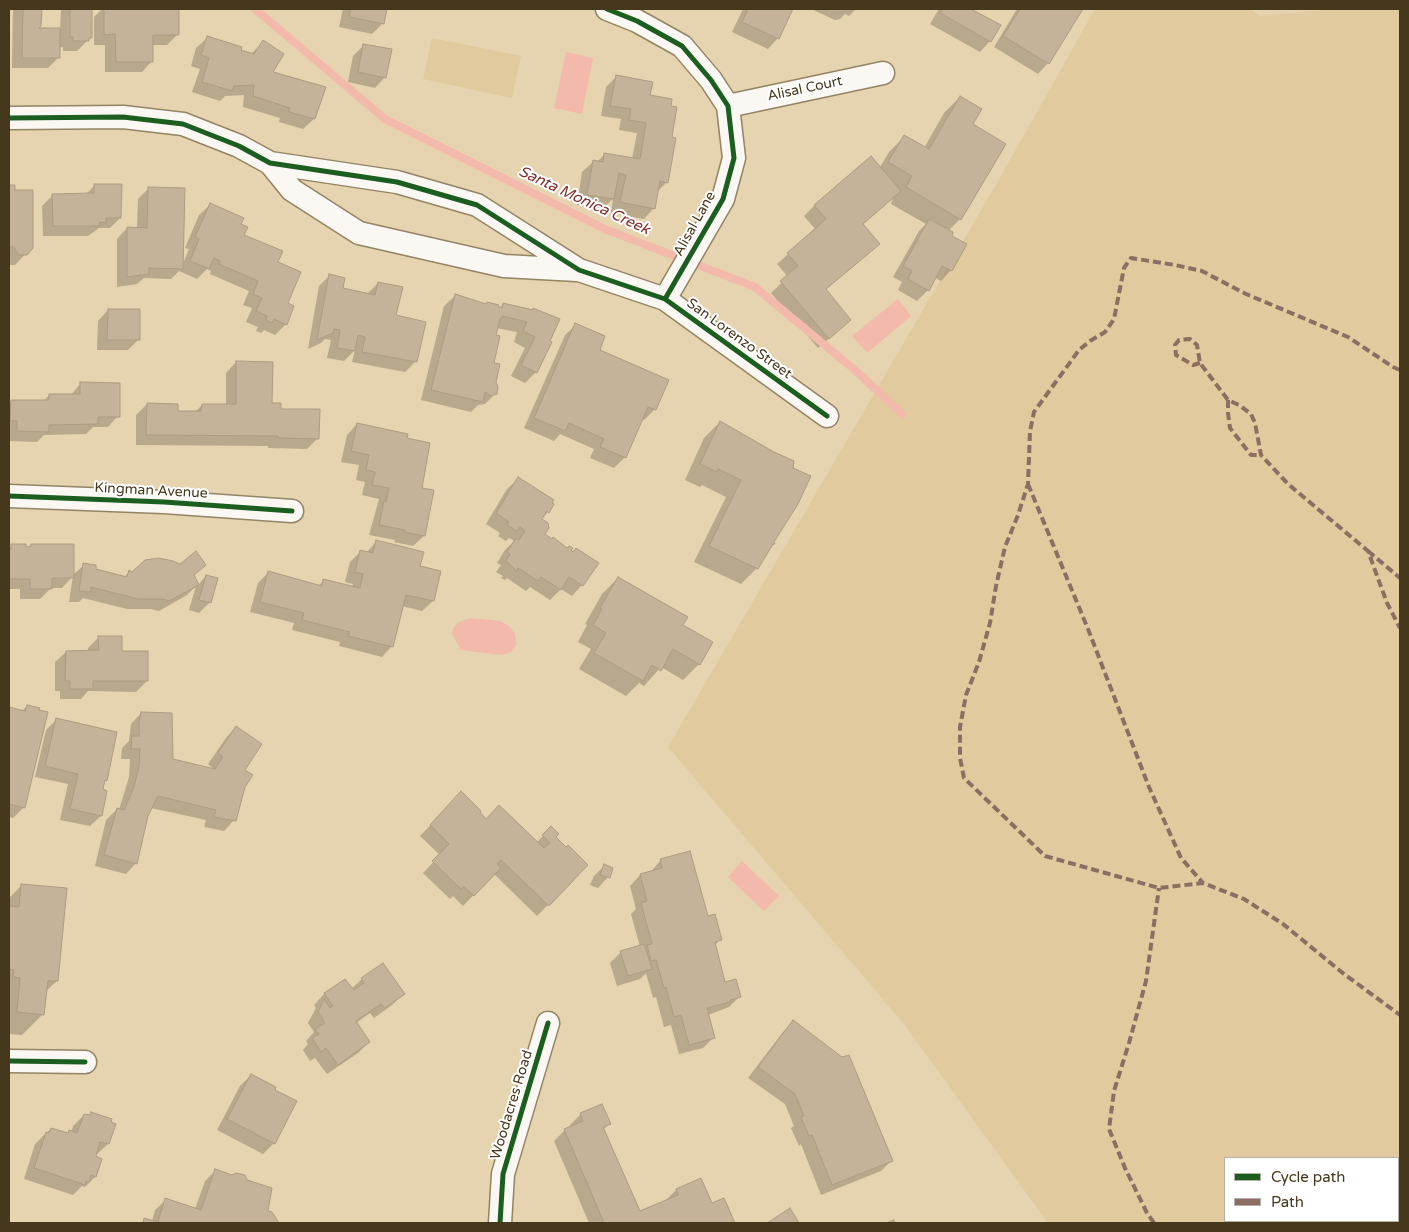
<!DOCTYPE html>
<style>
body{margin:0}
#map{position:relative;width:1409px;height:1232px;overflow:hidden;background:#e6d3af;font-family:"Varela Round",sans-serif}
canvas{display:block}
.frame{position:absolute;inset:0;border:10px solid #46381d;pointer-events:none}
.legend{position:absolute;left:1224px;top:1157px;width:175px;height:65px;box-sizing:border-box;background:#fff;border:1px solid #b5afa5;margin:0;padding:6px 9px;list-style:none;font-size:15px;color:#46381d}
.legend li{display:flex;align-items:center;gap:10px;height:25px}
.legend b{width:25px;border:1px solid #b5afa5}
</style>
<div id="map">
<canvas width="1409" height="1232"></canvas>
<div class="frame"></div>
<ul class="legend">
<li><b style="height:6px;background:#1b5e20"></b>Cycle path</li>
<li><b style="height:6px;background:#8d6e63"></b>Path</li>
</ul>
</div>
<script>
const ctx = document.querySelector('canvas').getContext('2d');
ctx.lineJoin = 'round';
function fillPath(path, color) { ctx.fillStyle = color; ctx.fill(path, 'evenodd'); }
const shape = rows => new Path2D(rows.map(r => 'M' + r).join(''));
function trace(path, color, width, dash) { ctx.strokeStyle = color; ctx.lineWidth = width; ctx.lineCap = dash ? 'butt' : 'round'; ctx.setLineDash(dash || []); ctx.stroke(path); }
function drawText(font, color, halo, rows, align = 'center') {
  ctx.font = font + ' "Varela Round",sans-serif'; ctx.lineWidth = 4; ctx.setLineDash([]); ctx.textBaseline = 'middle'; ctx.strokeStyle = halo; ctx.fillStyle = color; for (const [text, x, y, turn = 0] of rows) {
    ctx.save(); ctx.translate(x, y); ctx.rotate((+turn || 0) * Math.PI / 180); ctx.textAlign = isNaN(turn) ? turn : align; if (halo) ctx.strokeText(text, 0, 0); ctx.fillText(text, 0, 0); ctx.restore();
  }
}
const green = shape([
 [1095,9,1250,9,1260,16,1332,9,1400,9,1400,1223,1048,1223,904,1024,668,747,1001,176],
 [1225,1158,1398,1158,1398,1221,1225,1221],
 [432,38,521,56,512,98,423,79]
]);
const water = shape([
 [566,52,593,58,582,114,554,108],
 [898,299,911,316,867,353,852,336],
 [471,618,500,621,509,626,515,634,516,645,511,652,502,655,461,650,452,634,454,626,461,621],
 [742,861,779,896,764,911,728,877]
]);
const shadow = shape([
 [13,9,40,9,40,26,37,29,60,29,61,9,91,9,90,38,77,51,63,51,63,47,59,48,59,57,48,68,12,68],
 [102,9,177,9,178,34,167,45,152,45,152,61,142,72,105,72,105,45,94,45,94,17],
 [343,9,386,9,383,23,372,34,339,27],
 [743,9,792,9,778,38,768,49,732,32],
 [811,9,856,9,849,16,845,14,840,19,835,20],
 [939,9,968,9,999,26,990,41,980,52,930,24],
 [1017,9,1082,9,1048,63,1038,74,994,47],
 [207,38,251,54,263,42,271,73,324,88,314,119,303,129,279,122,280,118,243,107,244,95,225,96,220,101,192,92,200,69,191,66,196,48],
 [364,45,385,77,375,88,348,82,353,56],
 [616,77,649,96,667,182,657,192,654,208,644,219,611,213,613,199,602,209,577,205,582,172,593,162,597,162,605,154,632,159,637,133,619,130,621,119,601,116,606,87],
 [960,97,971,125,960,219,948,231,951,270,941,281,934,277,928,290,917,301,898,290,902,282,893,277,919,231,926,224,891,204,893,198,862,225,868,254,825,290,839,330,818,348,771,293,788,277,777,264,816,230,804,216,815,205,880,167,889,152,905,136,924,148,944,113],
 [95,185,120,218,110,228,99,228,88,236,43,236,42,206,53,195,86,194],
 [9,186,14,186,31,248,15,265,9,265],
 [149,188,182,266,189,249,185,248,199,215,210,205,239,225,243,235,276,263,286,304,286,324,275,335,264,330,261,333,256,331,258,327,246,322,252,308,243,305,249,291,210,274,211,271,207,269,197,279,179,271,171,279,144,278,137,284,117,287,117,239,127,228,137,229,138,199],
 [329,276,342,288,368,293,378,283,416,361,405,372,352,362,355,350,344,361,327,358,331,340,325,339,321,343,308,349,319,286],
 [455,296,499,308,503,304,558,320,536,372,525,383,511,376,525,348,514,342,517,332,496,328,492,364,496,393,485,404,478,405,471,412,421,400,444,306],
 [108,310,138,340,128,350,97,350,98,321],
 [576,325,655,409,644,420,642,419,625,457,614,468,590,458,594,449,560,434,554,441,524,428,565,335],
 [236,362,271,404,318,438,307,449,268,448,268,446,136,445,136,415,147,404,177,412,195,412,202,405,226,405,226,373],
 [81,383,118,416,108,427,93,427,86,434,44,435,37,442,9,441,9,404,11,401,44,401,49,395,70,396],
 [720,422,774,544,757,568,741,584,694,562,726,497,702,485,700,487,685,480,704,438],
 [357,424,420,489,433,491,424,536,413,546,394,542,395,540,369,535,379,499,362,495,365,482,356,480,359,465,341,462,347,435],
 [518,479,548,512,541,520,543,534,570,551,582,585,572,596,561,589,550,600,530,587,526,591,507,578,505,580,501,578,503,576,496,572,501,565,497,563,505,550,514,541,509,538,506,541,498,536,500,533,486,524,507,489],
 [376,542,419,567,433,601,422,611,402,606,392,646,382,657,339,646,340,642,292,630,294,623,250,612,258,583,269,572,318,586,323,581,352,588,353,584,345,582,350,562,361,551,366,553],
 [12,545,25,548,72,576,84,565,94,570,124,577,129,572,132,573,180,566,205,565,193,576,198,585,206,576,210,602,199,613,189,610,196,586,187,595,159,611,151,609,127,609,83,598,79,602,69,602,73,576,62,588,51,588,40,599,20,599,20,589,9,589,9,549],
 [618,578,681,625,699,664,683,680,661,667,644,686,639,683,626,696,579,669,591,649,578,642,587,625,585,624,602,594],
 [99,637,121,653,147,681,136,692,88,691,81,699,60,699,60,691,55,691,55,662,66,652,88,652,88,648],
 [27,706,38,711,24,807,13,818,9,817,9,708,22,711],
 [141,713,172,760,215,770,208,764,226,738,236,727,244,770,244,787,234,820,224,831,204,827,206,820,151,808,147,816,136,863,126,874,95,866,106,820,117,809,119,810,129,777,130,759,121,759,122,748,129,741,131,724],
 [57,719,105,780,103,782,101,790,106,792,101,816,90,826,60,820,68,784,35,777,46,730],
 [451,804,478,812,486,820,536,843,551,828,554,837,587,865,537,916,494,874,463,906,453,896,450,899,423,873,440,855,420,836],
 [689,853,707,918,721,939,715,945,724,983,740,996,729,1007,708,1015,714,1037,703,1048,679,1054,671,1025,664,1027,656,997,653,998,646,973,640,979,617,986,610,963,621,952,640,947,631,914,636,909,630,886,640,875,650,873,660,861],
 [604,866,608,877,598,888,590,885,594,876],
 [22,885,57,981,45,992,43,1014,22,1035,9,1034,9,898],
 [362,979,403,994,392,1005,374,1018,370,1013,356,1023,369,1042,358,1053,327,1074,315,1058,310,1061,303,1050,308,1044,306,1041,314,1032,308,1023,316,1008,314,1005,324,994,345,980,351,989],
 [793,1022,891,1161,881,1171,821,1195,801,1144,799,1146,791,1128,794,1126,785,1104,748,1078,783,1032],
 [251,1075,274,1143,263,1154,217,1130,240,1086],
 [91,1114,108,1144,97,1154,96,1154,95,1177,85,1187,82,1186,73,1195,24,1179,35,1144,46,1133,51,1129,67,1134,69,1132,71,1133,73,1126,84,1115,89,1116],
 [581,1114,609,1124,603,1130,639,1213,666,1200,676,1190,712,1204,723,1199,733,1223,589,1223,554,1141,565,1130,571,1128,570,1125],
 [215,1171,267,1212,271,1213,277,1223,141,1223,145,1219,152,1221,155,1210,166,1200,195,1209,205,1181],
 [894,1219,896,1223,885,1223]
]);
const stream = shape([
 [255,9,385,119,607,230,755,287,856,371,902,414]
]);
const building = shape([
 [23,9,42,9,41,26,39,28,60,28,60,58,22,58,23,9],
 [70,9,92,9,92,38,89,38,89,41,73,41,73,37,70,37,70,9],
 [104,9,179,9,179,35,153,35,153,62,116,62,115,34,104,35,104,9],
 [351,9,387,9,384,24,349,17,351,9],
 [748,9,793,9,779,39,742,22,748,9],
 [943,9,971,9,1001,25,991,42,940,13,943,9],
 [1020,9,1083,9,1049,64,1003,36,1020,9],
 [207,36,242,47,241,50,254,54,263,40,284,54,273,72,326,87,315,119,289,112,290,108,253,96,254,85,234,86,232,91,202,82,209,58,201,55,207,36],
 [363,44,392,49,386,78,358,72,363,44],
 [616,75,653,82,650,95,672,99,671,106,677,107,672,137,676,138,668,183,660,181,655,209,620,202,626,175,619,173,614,199,587,195,593,160,603,162,604,153,640,159,646,123,629,120,631,109,610,106,616,75],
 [960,96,982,109,973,124,1006,144,961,220,906,187,912,176,888,162,904,135,929,149,960,96],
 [871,156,901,191,863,224,880,244,826,289,851,320,829,339,780,281,798,266,787,253,826,219,814,205,871,156],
 [94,184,122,184,121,218,106,218,106,223,100,222,99,226,53,226,52,194,94,193,94,184],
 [9,185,15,185,15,190,33,190,33,248,27,255,19,255,13,246,9,248,9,185],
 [148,187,185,188,183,269,149,268,149,274,127,277,127,227,147,228,148,187],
 [210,203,244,218,241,224,248,227,244,235,283,251,278,262,301,272,288,303,294,306,287,325,274,319,272,323,266,320,267,316,256,311,262,298,253,294,258,281,219,264,220,261,214,258,209,269,190,261,199,239,195,237,210,203],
 [929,219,953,232,952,236,967,244,952,271,942,266,929,291,908,279,912,271,903,266,929,219],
 [329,274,345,278,343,288,375,295,378,282,403,287,396,315,426,322,417,362,362,352,365,337,358,335,355,351,337,348,340,330,334,329,333,333,317,340,329,274],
 [455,294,486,304,487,302,499,305,498,307,502,308,503,303,533,310,533,308,560,319,550,341,552,342,537,373,521,365,535,337,523,331,527,322,503,316,500,319,496,335,500,336,494,363,500,364,496,382,498,387,497,394,490,396,485,392,483,402,431,390,455,294],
 [108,309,140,309,140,340,107,340,108,309],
 [575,323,605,336,600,350,669,380,656,410,648,407,626,458,600,447,604,439,569,423,565,431,534,418,575,323],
 [236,361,273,362,272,403,281,403,281,409,320,409,319,439,279,438,278,436,146,435,147,403,178,404,178,411,201,411,202,404,236,404,236,361],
 [80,382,120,383,120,417,98,417,98,424,49,425,49,432,17,431,17,421,10,421,11,400,49,400,49,394,80,394,80,382],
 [720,421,774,452,794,461,793,468,811,476,798,504,774,542,775,544,773,544,758,569,709,546,741,480,718,469,717,472,700,464,720,421],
 [357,423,408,434,407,438,430,443,422,488,434,490,425,536,404,532,405,530,379,525,384,501,386,502,389,488,372,485,375,472,366,470,369,455,351,451,357,423],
 [518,477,554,500,552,503,554,504,549,513,547,511,542,519,548,523,549,528,545,534,552,539,553,537,567,548,569,546,573,548,571,550,573,552,576,548,599,563,583,586,569,577,561,590,541,577,538,581,518,568,517,571,506,561,510,554,507,552,516,538,519,540,525,531,520,527,517,531,507,525,509,522,496,513,518,477],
 [376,540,424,552,420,566,441,571,434,601,406,595,393,647,348,636,350,632,302,620,304,613,260,602,268,571,322,586,323,579,360,588,363,574,355,572,360,550,373,553,376,540],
 [11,544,26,544,26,547,31,546,31,544,74,544,74,578,52,578,52,589,30,589,30,579,9,579,9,549,11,549,11,544],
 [196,551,206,565,194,575,199,585,171,600,171,601,162,599,138,599,91,587,91,592,79,591,83,563,96,565,96,569,127,577,129,570,132,572,145,560,159,558,173,561,180,564,196,551],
 [206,575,218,578,211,603,199,600,206,575],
 [618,577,688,617,683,625,713,642,700,665,673,649,661,671,652,665,643,681,594,653,606,633,593,625,602,609,600,608,618,577],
 [98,636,122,636,122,651,148,651,148,681,93,681,93,689,70,689,70,681,65,681,66,651,99,650,98,636],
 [27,705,40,708,39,710,48,712,25,808,9,804,9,707,25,711,27,705],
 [141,712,172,713,173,759,215,769,223,757,218,753,236,726,262,744,245,770,253,775,245,787,236,821,214,817,216,810,158,796,148,816,137,864,104,855,117,808,124,810,134,787,139,766,140,749,131,749,132,736,139,736,139,723,141,712],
 [56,718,117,732,107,781,105,780,103,789,107,791,102,816,70,809,78,774,45,766,56,718],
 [461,791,481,811,480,812,486,819,499,805,544,848,550,843,542,835,551,826,559,834,556,837,566,847,568,845,588,865,549,906,501,860,497,864,501,868,474,896,464,887,461,889,432,861,449,844,430,825,461,791],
 [690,851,708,916,715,914,722,940,715,942,725,982,736,979,741,997,730,1000,730,1002,707,1008,715,1038,689,1045,681,1015,674,1017,666,987,664,988,656,960,651,961,647,945,652,944,641,903,647,901,640,874,662,868,660,859,690,851],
 [604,864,613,868,610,878,600,875,604,864],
 [21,884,67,888,58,981,48,981,44,1015,17,1012,20,978,13,977,14,970,9,969,9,906,19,907,21,884],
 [644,944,652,969,628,976,620,951,644,944],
 [383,963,405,994,385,1008,381,1004,356,1021,370,1042,338,1065,326,1048,321,1052,312,1038,319,1034,315,1029,325,1023,318,1012,324,999,330,1008,333,1006,324,993,345,979,354,990,364,983,361,978,383,963],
 [793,1020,842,1057,849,1055,893,1161,832,1185,812,1135,809,1136,801,1117,804,1116,795,1094,758,1067,793,1020],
 [251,1074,276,1087,275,1090,297,1101,275,1144,227,1119,251,1074],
 [602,1104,611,1124,603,1127,640,1211,678,1195,676,1189,701,1178,712,1203,724,1198,735,1223,604,1223,564,1129,583,1121,580,1113,602,1104],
 [91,1112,112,1119,111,1122,116,1124,109,1144,100,1142,96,1156,102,1159,96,1177,91,1175,89,1182,86,1181,85,1185,34,1168,46,1132,49,1133,51,1128,68,1133,69,1130,77,1133,84,1114,90,1115,91,1112],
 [215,1169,232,1175,236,1173,245,1175,247,1180,272,1188,268,1211,272,1212,279,1223,143,1223,144,1218,158,1222,165,1198,201,1210,215,1169],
 [790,1208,799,1223,767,1223,790,1208]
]);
const street = shape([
 [607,9,637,21,682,46,711,80,728,106,734,158,723,199,665,299],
 [728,106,883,73],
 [9,118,123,117,183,124,239,146,270,163,397,182,477,205,579,270,665,299,827,416],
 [270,163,292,190,359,233,504,266,577,270],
 [9,496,164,502,292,511],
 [9,1061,85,1062],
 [500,1223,503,1174,548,1023]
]);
const quiet = shape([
 [1200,363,1193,365,1176,355,1175,345,1179,340,1190,339,1197,345,1200,363,1228,400,1239,405,1251,414,1255,423,1261,455,1288,484,1368,551,1387,603,1400,628],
 [1400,370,1393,367,1348,337,1246,294,1202,271,1175,265,1131,258,1124,268,1114,319,1105,332,1090,341,1079,350,1034,412,1030,431,1028,484,1018,515,1005,547,996,586,990,623,979,662,966,695,960,727,960,758,964,778,1045,856,1159,888,1203,883,1244,899,1283,924,1344,974,1400,1015],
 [1228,400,1228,413,1230,428,1251,455,1261,455],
 [1028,484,1088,629,1149,787,1181,858,1203,883],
 [1368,551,1400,578],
 [1154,1223,1147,1213,1125,1168,1109,1129,1114,1091,1129,1043,1146,981,1159,888]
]);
const cycleway = shape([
 [607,9,637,21,682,46,711,80,728,106,734,158,723,199,665,299],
 [9,118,123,117,183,124,239,146,270,163,397,182,477,205,579,270,665,299,827,416],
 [9,496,164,502,292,511],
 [9,1061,85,1062],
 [500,1223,503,1174,548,1023]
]);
const streetNames = [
 ["Alisal Court",805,89,-12],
 ["Alisal Lane",695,224,-61],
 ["San Lorenzo Street",739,339,36],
 ["Kingman Avenue",151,491,3],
 ["Woodacres Road",512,1105,-73]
];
const waterNames = [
 ["Santa Monica Creek",584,201,25]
];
fillPath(green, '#e1ca9d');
fillPath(water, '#f3baab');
fillPath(shadow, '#0003');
trace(stream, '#f3baab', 8);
fillPath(building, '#c4b399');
trace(building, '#ad9b81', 1);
trace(street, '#928465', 25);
trace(street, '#fbf8f3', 22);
trace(quiet, '#8d6e63', 4, [8, 4]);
trace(cycleway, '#1b5e20', 5);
drawText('14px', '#46381d', '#fff', streetNames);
drawText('italic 15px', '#822e2c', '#fff', waterNames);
</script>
